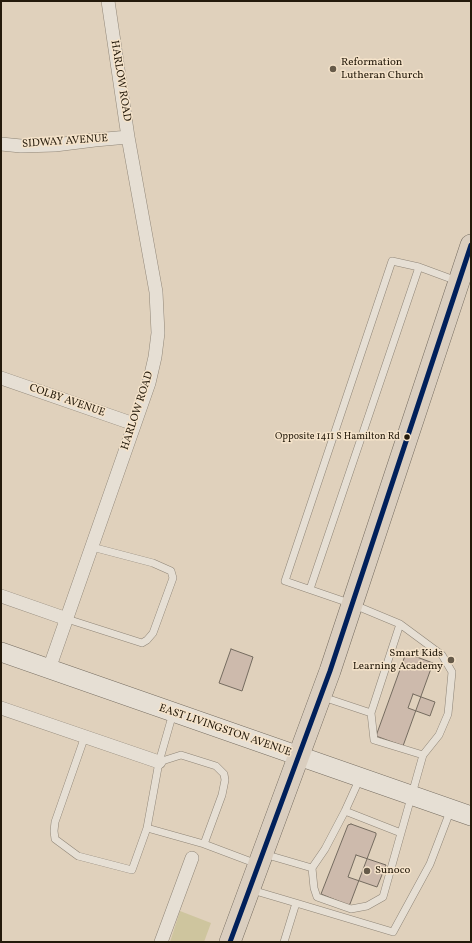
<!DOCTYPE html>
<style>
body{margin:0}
#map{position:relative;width:472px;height:943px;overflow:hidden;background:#e0d1bc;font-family:Vollkorn,serif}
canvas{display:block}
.frame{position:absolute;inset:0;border:2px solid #241a0b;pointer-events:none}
</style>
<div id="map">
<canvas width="472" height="943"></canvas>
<div class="frame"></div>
</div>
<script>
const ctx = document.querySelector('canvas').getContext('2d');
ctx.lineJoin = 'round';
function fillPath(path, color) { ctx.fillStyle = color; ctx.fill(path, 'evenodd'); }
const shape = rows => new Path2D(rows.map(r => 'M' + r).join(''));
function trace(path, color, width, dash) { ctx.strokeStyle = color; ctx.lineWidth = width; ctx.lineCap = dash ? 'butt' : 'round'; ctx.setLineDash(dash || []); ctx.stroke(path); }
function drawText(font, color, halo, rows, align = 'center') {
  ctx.font = font + ' Vollkorn,serif'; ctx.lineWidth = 3; ctx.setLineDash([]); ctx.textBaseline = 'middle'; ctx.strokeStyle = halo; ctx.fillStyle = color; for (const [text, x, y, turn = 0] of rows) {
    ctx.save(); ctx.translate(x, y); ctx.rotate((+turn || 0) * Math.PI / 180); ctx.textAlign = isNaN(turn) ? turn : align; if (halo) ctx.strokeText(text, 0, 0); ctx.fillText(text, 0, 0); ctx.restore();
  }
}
const green = shape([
 [180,911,211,923,204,942,170,942]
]);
const building = shape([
 [231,649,253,657,242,691,219,683,231,649],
 [406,653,433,663,403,746,376,736,406,653],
 [413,694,435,702,430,716,408,708,413,694],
 [351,824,376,833,376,835,350,904,348,905,321,894,348,825,351,824],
 [356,855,386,865,377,887,348,877,356,855]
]);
const lane = shape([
 [310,589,419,267],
 [67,619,142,643,147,640,153,633,173,578,171,571,153,563,92,547],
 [400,624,442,655,452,672,448,714,439,735,423,755],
 [323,697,371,713,400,624,352,604,285,581,392,261,419,267,457,281],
 [173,713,159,762,147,828,204,844,257,864],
 [85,736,55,822,54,831,55,839,78,856,132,870,147,828],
 [159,762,181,755,216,766,224,774,225,780,222,795,204,844],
 [345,811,401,833],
 [264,854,312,868,325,849,345,811,360,778],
 [312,868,314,888,317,897,351,909,367,906,383,897,423,755,374,740,371,713],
 [252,890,296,903,284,942],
 [296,903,393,932,430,864,451,809]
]);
const street = shape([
 [1,144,21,146,55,145,95,140,128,137],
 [1,378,134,424],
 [1,596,67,619],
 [49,669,149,383,155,357,158,333,156,292,128,137,108,1],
 [1,708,159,762],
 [161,942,192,858]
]);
const secondary = shape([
 [1,652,471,816]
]);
const primary = shape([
 [230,942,330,671,471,245]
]);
const bus1 = shape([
 [230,942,330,671,471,245]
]);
const markers = [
 [333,69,4,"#665a49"],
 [407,437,3.5,"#241a0b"],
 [451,660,4,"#665a49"],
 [367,871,4,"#665a49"]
];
const busNames = [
 ["Opposite 1411 S Hamilton Rd",400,437]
];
const poiNames = [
 ["Reformation",341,63],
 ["Lutheran Church",341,76],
 ["Smart Kids",443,654,"right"],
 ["Learning Academy",443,667,"right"],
 ["Sunoco",375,871]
];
const streetNames = [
 ["HARLOW ROAD",120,81,81],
 ["SIDWAY AVENUE",65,142,-4],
 ["COLBY AVENUE",67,401,19],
 ["HARLOW ROAD",138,411,-72],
 ["EAST LIVINGSTON AVENUE",225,731,19]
];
fillPath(green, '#cec59e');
fillPath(building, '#cdbaac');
trace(building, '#746b5f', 1);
trace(lane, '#8f8577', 8);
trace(street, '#8f8577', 14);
trace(secondary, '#746b5f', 20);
trace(primary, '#746b5f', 22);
trace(lane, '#e6dfd4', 7);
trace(street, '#e6dfd4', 13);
trace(secondary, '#e6dfd4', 19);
trace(primary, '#dacebf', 21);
trace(bus1, '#00205b', 5);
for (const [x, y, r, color] of markers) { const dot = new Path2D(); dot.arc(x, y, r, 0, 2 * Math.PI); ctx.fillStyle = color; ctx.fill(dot); trace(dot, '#f5e3ca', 1.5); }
drawText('10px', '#241a0b', '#f5e3ca', busNames, 'right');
drawText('11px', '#241a0b', '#f5e3ca', poiNames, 'left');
drawText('11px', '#241a0b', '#f5e3ca', streetNames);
</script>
